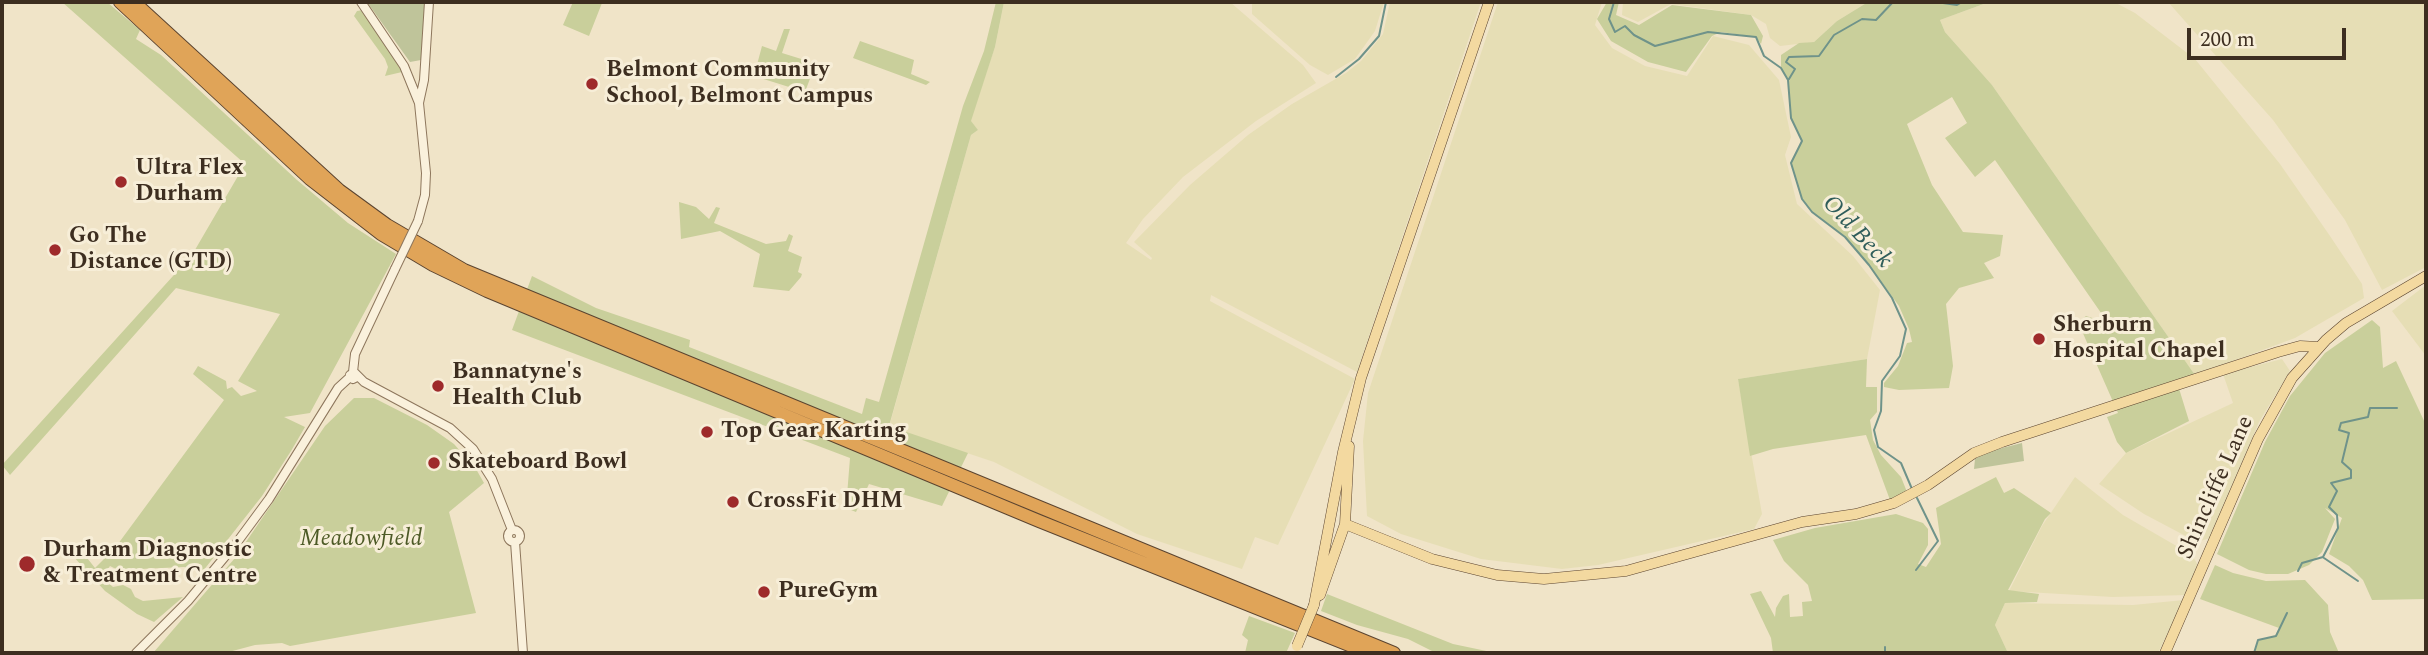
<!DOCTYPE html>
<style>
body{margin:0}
#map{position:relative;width:2428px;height:655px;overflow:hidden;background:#f0e4c8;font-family:Spectral,serif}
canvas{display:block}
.frame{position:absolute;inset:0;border:4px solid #3d2e20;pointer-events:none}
.scale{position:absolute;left:2187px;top:28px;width:159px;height:32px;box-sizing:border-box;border:4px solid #3d2e20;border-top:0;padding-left:9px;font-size:21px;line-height:24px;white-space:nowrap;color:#3d2e20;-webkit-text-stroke:5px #f7eed8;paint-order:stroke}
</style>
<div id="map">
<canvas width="2428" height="655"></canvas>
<div class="frame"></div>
<div class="scale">200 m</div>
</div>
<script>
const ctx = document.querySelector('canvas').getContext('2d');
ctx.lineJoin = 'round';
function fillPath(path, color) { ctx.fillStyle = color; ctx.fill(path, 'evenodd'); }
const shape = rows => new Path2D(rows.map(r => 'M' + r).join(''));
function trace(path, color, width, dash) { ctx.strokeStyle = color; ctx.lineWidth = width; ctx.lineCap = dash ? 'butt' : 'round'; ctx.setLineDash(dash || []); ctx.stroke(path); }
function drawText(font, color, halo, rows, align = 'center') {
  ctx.font = font + ' Spectral,serif'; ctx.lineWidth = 6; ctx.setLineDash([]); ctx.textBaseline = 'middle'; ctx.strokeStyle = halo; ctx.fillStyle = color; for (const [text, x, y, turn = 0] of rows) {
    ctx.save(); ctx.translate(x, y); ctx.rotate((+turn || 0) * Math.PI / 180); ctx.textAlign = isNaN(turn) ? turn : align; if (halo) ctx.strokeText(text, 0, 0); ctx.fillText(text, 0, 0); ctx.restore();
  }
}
const farmland = shape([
 [1004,2,1230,2,1303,65,1316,83,1256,121,1183,177,1143,219,1126,243,1151,260,1152,258,1134,242,1190,185,1248,135,1292,104,1346,73,1361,61,1383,34,1390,2,1481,2,1357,372,1211,295,1210,301,1355,379,1278,545,1255,537,1242,569,1137,534,994,462,889,427,971,135,978,130,970,121,995,47],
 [1252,2,1384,2,1375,31,1355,59,1328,75,1310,65,1252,14],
 [1498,2,1602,2,1595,25,1612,48,1645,66,1687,76,1713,36,1749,45,1779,80,1791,137,1785,155,1797,204,1853,256,1880,290,1867,359,1738,379,1762,514,1754,529,1598,565,1562,569,1481,559,1401,534,1367,516,1363,441,1368,393],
 [1623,2,1868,2,1837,21,1814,42,1780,46,1770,38,1766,24,1751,15,1671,4,1638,22,1622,15],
 [1989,2,2114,2,2135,13,2195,59,2280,164,2330,236,2362,284,2364,298,2295,338,2195,375,1992,85,1945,32,1940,20],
 [2168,2,2426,2,2426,267,2382,290,2345,220,2273,120],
 [2426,285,2426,356,2392,311],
 [2282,359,2290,371,2259,422,2210,538,2197,542,2144,514,2099,484,2126,453,2233,403,2223,374],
 [2075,477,2123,515,2192,555,2199,567,2187,595,2113,597,2009,591,2042,526],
 [2184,600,2158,653,2008,653,1995,625,2005,603,2133,605]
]);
const green = shape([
 [62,2,107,2,140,30,136,39,161,55,297,180,348,223,396,254,310,413,284,417,305,427,291,451,262,496,203,571,184,567,118,570,110,566,102,577,113,587,123,585,131,589,135,597,143,601,183,597,154,622,137,614,105,591,72,555,80,549,95,568,115,548,224,400,193,374,198,366,226,381,227,389,232,387,241,396,257,391,238,381,280,314,176,288,10,475,2,465,192,255,245,164],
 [573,2,602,3,589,36,563,25],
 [996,2,1004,2,995,47,971,121,978,130,971,135,889,426,968,453,942,506,869,484,856,512,846,508,850,458,512,330,532,276,596,308,690,340,689,347,862,414,866,398,879,402,963,106,984,51],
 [1607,2,1619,2,1616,15,1639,25,1672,5,1751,15,1763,36,1761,44,1756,37,1721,32,1712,36,1686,72,1648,62,1611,41,1597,19],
 [1868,2,1989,2,1940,20,1945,32,1992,85,2195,375,2177,382,2189,421,2126,453,2117,442,2107,417,2118,413,2078,322,2086,316,2108,323,1995,160,1975,177,1945,138,1967,123,1952,97,1907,124,1932,185,1963,232,2003,235,2000,256,1984,263,1994,278,1959,288,1946,304,1953,366,1949,388,1899,390,1884,387,1884,383,1898,366,1907,343,1912,342,1909,329,1899,306,1869,265,1845,237,1812,212,1802,199,1791,163,1802,141,1791,118,1788,80,1781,68,1781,55,1799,43,1814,42,1837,21],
 [363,10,399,66,402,72,385,76,388,67,385,59,354,16,357,11],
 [784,29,790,29,782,53,811,62,807,74,811,76,805,92,754,76,762,46,776,51],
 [860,41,914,60,911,74,930,82,926,85,853,58],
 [679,202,696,207,709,219,716,207,720,208,714,223,766,244,786,241,789,234,793,236,788,251,802,257,798,272,802,274,801,277,789,291,753,287,760,254,720,231,681,239],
 [2372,320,2380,327,2383,368,2396,361,2426,425,2426,599,2372,600,2363,580,2349,566,2329,554,2342,518,2325,508,2335,519,2322,552,2309,565,2288,574,2266,574,2249,570,2217,554,2265,442,2290,396,2325,353],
 [1867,359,1866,387,1877,387,1877,412,1870,420,1873,440,1881,455,1901,477,1907,492,1890,500,1866,435,1773,449,1750,456,1738,379],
 [354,398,374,398,427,425,454,444,476,469,484,483,449,512,476,613,290,646,282,643,255,645,225,653,153,653,235,558,325,426],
 [1996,477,2004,493,2014,488,2051,513,2045,519,2008,590,2039,594,2037,602,2005,603,1995,625,2008,653,1773,653,1771,638,1750,594,1761,591,1775,617,1776,608,1783,596,1789,594,1790,617,1803,616,1802,602,1812,601,1808,585,1784,561,1773,540,1815,528,1896,514,1923,523,1928,529,1928,545,1918,564,1926,567,1941,544,1936,508],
 [2215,565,2233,573,2266,581,2305,580,2328,605,2330,632,2339,653,2254,653,2258,640,2275,636,2279,628,2200,599],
 [1327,594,1453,644,1496,653,1436,653,1408,639,1357,625,1321,611],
 [1249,616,1295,633,1286,653,1245,653,1248,640,1242,635]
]);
const cemetery = shape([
 [367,2,425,2,421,60,410,62],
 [2022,443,2024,461,1974,469,1975,459,1986,452]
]);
const stream = shape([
 [1614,2,1609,19,1615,32,1625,26,1634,35,1655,46,1708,32,1756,37,1764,56,1781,68,1788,80,1791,118,1802,141,1791,163,1802,199,1812,212,1845,237,1869,265,1892,298,1906,329,1900,356,1882,381,1881,411,1874,430,1878,447,1901,463,1912,489],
 [1936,2,1957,5,1962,2],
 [1336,77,1359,59,1379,36,1386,2],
 [1789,79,1795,69,1786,62,1789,57,1819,56,1834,35,1862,19,1876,20,1893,2],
 [2324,558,2358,581],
 [1916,570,1938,541,1917,498],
 [2298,571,2302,563,2323,557,2338,528,2337,515,2329,507,2337,491,2331,483,2351,478,2351,470,2342,462,2349,433,2339,430,2341,423,2368,417,2370,408,2397,408],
 [1885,647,1885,653],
 [2254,653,2258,640,2276,636,2287,613]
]);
const minor = shape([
 [361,2,404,66,419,103,426,173,425,195,418,221],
 [419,103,424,80,429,2],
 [353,372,355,354,395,269],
 [357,377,353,379,350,375,355,373,364,382,450,428,473,449,492,479,512,530],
 '508 536a6 6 0 1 1 12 0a6 6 0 1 1-12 0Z',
 [515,542,523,653],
 [136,653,188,601,238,541,269,499,338,388,350,377]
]);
const major = shape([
 [1345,524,1432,559,1497,575,1544,579,1626,571,1802,522,1856,514,1894,503,1928,485,1974,453,2002,442,2278,352,2300,346,2319,347],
 [1320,595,1345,524,1349,446],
 [1314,605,1343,452,1361,378,1489,2],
 [2165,653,2258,439,2292,378,2326,340,2346,323,2426,276]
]);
const highway = shape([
 [120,2,310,179,381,234,433,265,487,291,1039,521,1369,653],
 [134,2,339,190,387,225,464,270,1394,653]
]);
const minorBridge = shape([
 [395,269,418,221]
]);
const majorBridge = shape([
 [1297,646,1314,605]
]);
const markers = [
 [592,84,7,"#9e2a2b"],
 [121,182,7,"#9e2a2b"],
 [55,250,7,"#9e2a2b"],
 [2039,339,7,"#9e2a2b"],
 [438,386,7,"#9e2a2b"],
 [707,432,7,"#9e2a2b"],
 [434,463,7,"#9e2a2b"],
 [733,502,7,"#9e2a2b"],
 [27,564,9,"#9e2a2b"],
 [764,592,7,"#9e2a2b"]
];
const poiNames = [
 ["Belmont Community",606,71],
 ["School, Belmont Campus",606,97],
 ["Ultra Flex",135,169],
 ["Durham",135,195],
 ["Go The",69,237],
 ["Distance (GTD)",69,263],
 ["Sherburn",2053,326],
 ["Hospital Chapel",2053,352],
 ["Bannatyne's",452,373],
 ["Health Club",452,399],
 ["Top Gear Karting",721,432],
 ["Skateboard Bowl",448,463],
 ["CrossFit DHM",747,502],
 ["Durham Diagnostic",43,551],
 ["& Treatment Centre",43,577],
 ["PureGym",778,592]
];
const streetNames = [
 ["Shincliffe Lane",2217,488,-66]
];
const parkNames = [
 ["Meadowfield",361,540]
];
const waterNames = [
 ["Old Beck",1856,233,47]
];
fillPath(farmland, '#e6deb5');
fillPath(green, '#c9cf9b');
fillPath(cemetery, '#bfc49a');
trace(stream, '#6f938a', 2);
trace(minor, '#8d765c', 10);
trace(major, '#5b4430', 11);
trace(highway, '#5b4430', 14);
trace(minor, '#faf1dc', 8);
trace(major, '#f3d9a0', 10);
trace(highway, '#e0a458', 12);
trace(minorBridge, '#8d765c', 10, []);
trace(majorBridge, '#5b4430', 11, []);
trace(minorBridge, '#faf1dc', 8);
trace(majorBridge, '#f3d9a0', 10);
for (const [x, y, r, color] of markers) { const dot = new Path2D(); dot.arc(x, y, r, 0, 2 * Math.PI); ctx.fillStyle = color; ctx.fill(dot); trace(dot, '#f7eed8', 2.5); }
drawText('bold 23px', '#3d2e20', '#f7eed8', poiNames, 'left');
drawText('23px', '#3d2e20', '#f7eed8', streetNames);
drawText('italic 23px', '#4d5a26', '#f7eed8', parkNames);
drawText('italic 24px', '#2f5d5a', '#f7eed8', waterNames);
</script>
